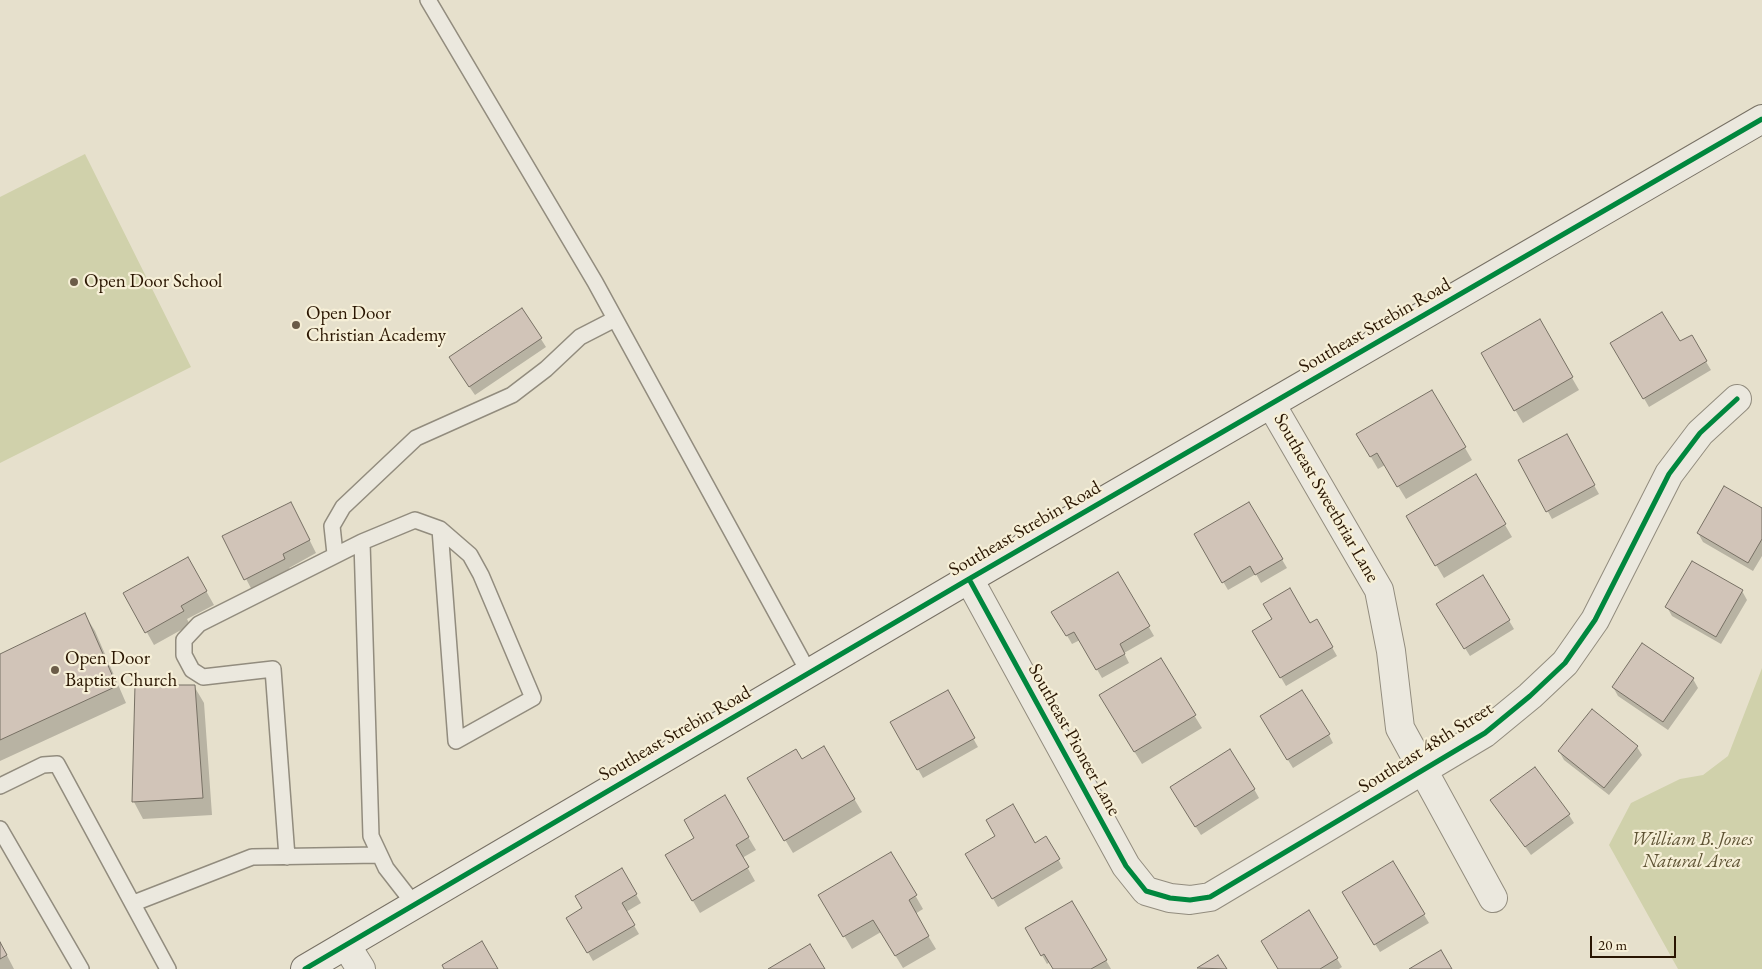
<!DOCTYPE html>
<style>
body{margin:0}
#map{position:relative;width:1762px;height:969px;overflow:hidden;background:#e6e0cc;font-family:"EB Garamond",serif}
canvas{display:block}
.scale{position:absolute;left:1590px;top:936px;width:86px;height:22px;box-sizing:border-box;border:2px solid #291501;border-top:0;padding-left:6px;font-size:15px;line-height:18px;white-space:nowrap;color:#291501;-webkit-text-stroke:4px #f6efd7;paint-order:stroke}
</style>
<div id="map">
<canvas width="1762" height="969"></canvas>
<div class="scale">20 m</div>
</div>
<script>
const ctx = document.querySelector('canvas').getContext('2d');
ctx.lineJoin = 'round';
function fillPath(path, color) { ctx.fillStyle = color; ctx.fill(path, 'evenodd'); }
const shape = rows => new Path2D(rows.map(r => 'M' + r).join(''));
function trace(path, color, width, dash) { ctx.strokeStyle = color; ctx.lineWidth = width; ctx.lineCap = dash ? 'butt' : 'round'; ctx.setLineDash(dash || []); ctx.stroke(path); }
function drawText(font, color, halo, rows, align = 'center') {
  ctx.font = font + ' "EB Garamond",serif'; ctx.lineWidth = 4.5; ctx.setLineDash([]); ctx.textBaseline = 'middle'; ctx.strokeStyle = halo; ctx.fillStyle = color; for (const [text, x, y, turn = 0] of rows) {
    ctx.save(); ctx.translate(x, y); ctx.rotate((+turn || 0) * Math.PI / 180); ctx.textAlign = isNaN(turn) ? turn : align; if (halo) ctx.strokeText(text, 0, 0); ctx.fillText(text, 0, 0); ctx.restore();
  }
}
const green = shape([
 [85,154,191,367,0,463,0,197],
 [1762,668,1762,969,1678,969,1609,845,1631,803,1680,779,1703,775,1728,756]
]);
const shadow = shape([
 [522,309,546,347,475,395,455,366],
 [1539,321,1579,390,1523,423,1482,354],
 [1691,337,1711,370,1649,407,1612,343,1679,343],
 [1432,391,1472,460,1406,499,1385,465,1378,469,1358,435],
 [1566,436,1599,494,1552,519,1520,461],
 [1476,475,1512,537,1444,578,1407,516],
 [1249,504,1287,568,1261,583,1256,574,1228,590,1196,535],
 [1762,510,1762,556,1753,571,1703,542,1698,533],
 [298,517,316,553,289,568,292,573,253,592,224,537],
 [188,559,214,605,187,619,190,625,154,645,125,593],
 [1118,574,1154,636,1124,653,1129,663,1102,678,1080,640,1072,644,1053,612],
 [1483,577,1514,629,1470,656,1443,613],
 [1742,591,1747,600,1721,644,1672,616,1667,607],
 [85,615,95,631,126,703,0,761,0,655],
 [1317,621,1337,656,1286,686,1254,632,1310,625],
 [1693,679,1698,688,1668,730,1618,696,1613,687],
 [136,686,194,686,204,703,212,815,143,819,134,802],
 [947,692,978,747,923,778,892,723],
 [1108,709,1194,715,1202,728,1142,764],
 [1266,725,1329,735,1333,743,1293,768],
 [1637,747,1642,755,1609,795,1564,760,1559,751],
 [824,748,862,812,793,853,749,779,802,761],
 [1254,789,1259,798,1201,835,1176,796],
 [724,797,756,850,742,858,755,881,700,913,666,855,694,839],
 [1492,800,1569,815,1574,823,1531,855],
 [1046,838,1063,868,998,907,967,854,1035,844],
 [891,853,923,909,915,914,936,949,903,968,881,932,852,949,820,895],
 [1392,863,1429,923,1380,952,1344,893],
 [621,869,641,903,626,912,639,934,593,961,568,918,584,908],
 [1072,902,1111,969,1054,969,1050,962,1047,964,1027,929],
 [1309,912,1342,967,1339,969,1280,969],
 [0,942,14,969,0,969],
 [1218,957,1225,969,1199,969]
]);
const building = shape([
 [522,308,542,338,469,387,449,357,522,308],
 [1662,312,1680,341,1692,335,1707,361,1643,399,1610,343,1662,312],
 [1540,319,1573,377,1514,411,1481,353,1540,319],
 [1432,390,1466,447,1397,487,1377,453,1370,457,1356,434,1432,390],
 [1567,434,1595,485,1546,512,1518,460,1567,434],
 [1476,474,1506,524,1435,566,1406,516,1476,474],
 [1724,486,1762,508,1762,539,1748,563,1697,533,1724,486],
 [291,502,310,540,283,554,285,559,244,580,222,536,291,502],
 [1249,502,1283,559,1255,575,1250,566,1222,583,1194,534,1249,502],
 [188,557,207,591,181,606,184,611,145,633,123,593,188,557],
 [1692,561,1743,590,1716,637,1665,607,1692,561],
 [1118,572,1150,626,1120,644,1125,654,1096,670,1074,632,1066,636,1051,612,1118,572],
 [1483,575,1510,620,1464,649,1436,604,1483,575],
 [1290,588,1310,623,1317,619,1333,647,1280,678,1252,631,1272,619,1263,604,1290,588],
 [85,613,117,686,0,740,0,654,85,613],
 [1642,643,1694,678,1663,722,1612,687,1642,643],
 [1161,658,1196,715,1134,752,1099,695,1161,658],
 [135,685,195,685,203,798,132,802,135,685],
 [948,690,975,738,917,770,890,722,948,690],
 [1302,690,1330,734,1287,760,1260,716,1302,690],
 [1592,709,1638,746,1604,788,1558,751,1592,709],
 [824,746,855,799,784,841,747,778,796,749,802,759,824,746],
 [1230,749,1255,789,1195,827,1170,787,1230,749],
 [1535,767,1570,814,1525,847,1490,800,1535,767],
 [725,795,749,837,736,845,749,867,692,901,665,855,694,838,684,820,725,795],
 [1013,804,1035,843,1046,836,1060,859,992,899,965,854,995,836,986,820,1013,804],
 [891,852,917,895,909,900,929,936,895,956,873,920,843,937,818,895,891,852],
 [1393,861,1425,914,1374,945,1342,892,1393,861],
 [622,868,637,894,622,903,635,925,587,953,566,918,582,908,575,896,622,868],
 [1072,901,1107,960,1091,969,1053,969,1044,954,1041,956,1025,928,1072,901],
 [1309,910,1338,958,1320,969,1278,969,1261,941,1309,910],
 [482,941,498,969,444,969,442,965,482,941],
 [0,942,7,955,0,959,0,942],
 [810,944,825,969,768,969,810,944],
 [1441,950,1452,969,1409,969,1441,950],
 [1218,955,1227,969,1197,968,1218,955]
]);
const lane = shape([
 [428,0,595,282,809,673],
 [362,542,415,520,440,529,470,555,481,575,533,698,456,741,440,529],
 [335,554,332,526,343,507,416,438,512,395,546,369,580,337,615,319],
 [0,786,43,765,57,764,168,969],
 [0,829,81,969],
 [287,857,273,669,203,677,192,670,184,655,184,640,199,624,362,542,371,836,386,868,414,904],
 [134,903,252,857,379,855]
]);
const street = shape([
 [1271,404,1379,590,1391,651,1400,728,1493,898],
 [969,579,1126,866,1146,891,1170,898,1190,900,1210,897,1485,733,1530,696,1565,663,1595,620,1669,474,1700,433,1737,399],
 [346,945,361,969]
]);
const secondary = shape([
 [305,969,969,579,1762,119]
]);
const cycleway = shape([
 [969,579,1126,866,1146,891,1170,898,1190,900,1210,897,1485,733,1530,696,1565,663,1595,620,1669,474,1700,433,1737,399],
 [305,969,969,579,1762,119]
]);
const markers = [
 [74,282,5,"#6b5c48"],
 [296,325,5,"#6b5c48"],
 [55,670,5,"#6b5c48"]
];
const poiNames = [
 ["Open Door School",84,282],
 ["Open Door",306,314],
 ["Christian Academy",306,336],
 ["Open Door",65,659],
 ["Baptist Church",65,681]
];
const streetNames = [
 ["Southeast Strebin Road",1375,326,-30],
 ["Southeast Sweetbriar Lane",1326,498,60],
 ["Southeast Strebin Road",1025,529,-30],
 ["Southeast Strebin Road",675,734,-30],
 ["Southeast Pioneer Lane",1074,740,61],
 ["Southeast 48th Street",1426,748,-32]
];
const parkNames = [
 ["William B. Jones",1692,840],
 ["Natural Area",1692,862]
];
fillPath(green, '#d0d1ab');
fillPath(shadow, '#0003');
fillPath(building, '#d1c4b8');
trace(building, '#777064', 1);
trace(lane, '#928c7e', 18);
trace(street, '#928c7e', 30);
trace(secondary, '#777064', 30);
trace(lane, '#ebe8de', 15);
trace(street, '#ebe8de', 28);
trace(secondary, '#ebe8de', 28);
trace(cycleway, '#00873e', 5);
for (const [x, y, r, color] of markers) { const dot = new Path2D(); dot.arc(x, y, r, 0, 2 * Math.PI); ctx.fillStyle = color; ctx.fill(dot); trace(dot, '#f6efd7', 2); }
drawText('19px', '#291501', '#f6efd7', poiNames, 'left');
drawText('19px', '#291501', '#f6efd7', streetNames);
drawText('italic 19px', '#5d5233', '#f6efd7', parkNames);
</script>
